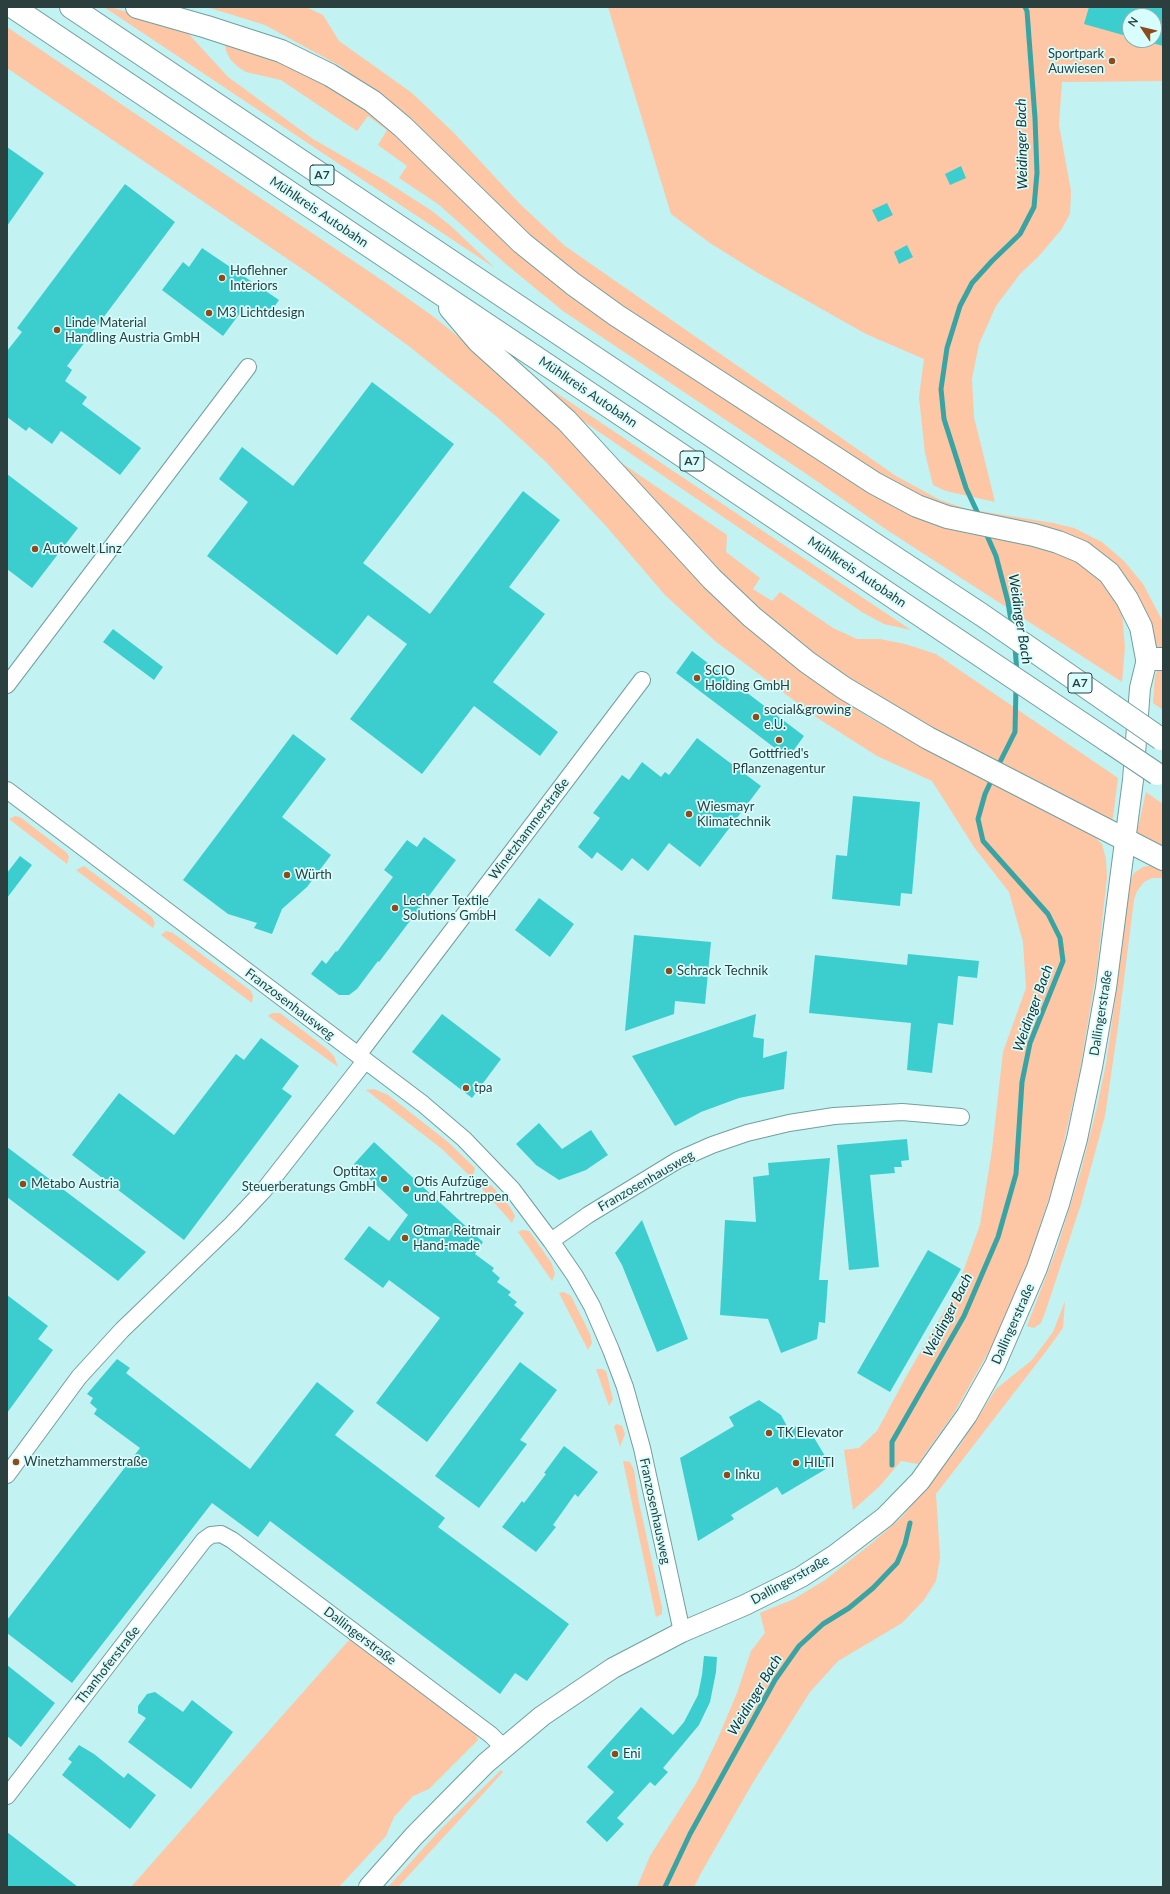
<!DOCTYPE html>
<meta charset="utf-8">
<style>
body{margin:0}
#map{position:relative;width:1170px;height:1894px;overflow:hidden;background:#c2f2f1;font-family:Lato,sans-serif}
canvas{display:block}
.frame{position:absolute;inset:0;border:8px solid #2c3f3f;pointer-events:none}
.north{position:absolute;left:1122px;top:8px;width:40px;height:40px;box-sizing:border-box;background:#d7fdfc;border:1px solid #93b1b0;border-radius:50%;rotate:305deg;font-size:11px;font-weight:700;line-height:16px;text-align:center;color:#2c3f3f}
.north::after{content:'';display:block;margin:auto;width:14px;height:18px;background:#8d4b1b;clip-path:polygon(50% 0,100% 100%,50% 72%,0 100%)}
</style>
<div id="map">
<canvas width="1170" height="1894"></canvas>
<div class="frame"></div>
<div class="north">N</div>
</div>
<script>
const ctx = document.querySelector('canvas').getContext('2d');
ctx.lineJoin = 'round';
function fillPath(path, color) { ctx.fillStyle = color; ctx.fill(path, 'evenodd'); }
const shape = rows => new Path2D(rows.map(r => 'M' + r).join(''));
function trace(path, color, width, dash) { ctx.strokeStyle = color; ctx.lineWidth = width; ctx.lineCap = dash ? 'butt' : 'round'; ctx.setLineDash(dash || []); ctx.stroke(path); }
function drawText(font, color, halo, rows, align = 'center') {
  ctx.font = font + ' Lato,sans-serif'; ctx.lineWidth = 3.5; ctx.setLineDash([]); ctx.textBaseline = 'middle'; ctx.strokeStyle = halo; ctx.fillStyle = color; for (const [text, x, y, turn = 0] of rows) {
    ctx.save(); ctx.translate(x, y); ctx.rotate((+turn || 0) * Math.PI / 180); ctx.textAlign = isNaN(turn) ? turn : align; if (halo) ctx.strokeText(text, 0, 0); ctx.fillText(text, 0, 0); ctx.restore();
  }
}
const green = shape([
 [104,7,110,7,185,30,228,77,313,139,384,180,432,211,452,227,495,268],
 [207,7,306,7,323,15,339,41,412,93,454,133,520,204,565,246,896,476,940,500,967,509,1053,523,1074,528,1102,542,1124,561,1143,584,1163,622,1163,650,1158,648,1151,638,1118,572,972,516,908,494,632,314,555,259,477,186,415,124,340,66,265,25],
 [608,7,1163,7,1163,81,1062,82,1059,125,1071,191,1070,214,1061,230,1038,257,1020,274,996,306,979,344,972,379,974,417,995,502,946,491,933,485,925,453,919,397,924,359,866,334,758,273,710,243,671,214],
 [1130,16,1154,16,1154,40,1130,40],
 [7,27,386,283,434,317,482,356,538,408,822,686,868,717,927,750,1072,823,1093,835,1102,844,1106,859,1107,877,1097,968,1079,1075,1056,1177,1028,1262,993,1344,954,1413,918,1464,901,1461,879,1487,853,1510,844,1450,859,1448,877,1431,907,1375,956,1291,980,1225,992,1150,1003,1052,1026,988,1023,942,1009,892,974,847,932,781,877,756,816,717,715,641,665,595,606,526,546,462,496,416,410,347,317,279,7,68],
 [225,40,303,69,385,121,456,187,887,500,1030,542,1082,561,1113,591,1122,613,1125,647,1122,682,887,530,808,475,563,311,507,265,438,204,399,178,407,166,378,145,387,130,368,116,357,131,281,80,246,72,238,67,230,59,226,51],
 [534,378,911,630,884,624,862,612,570,412],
 [607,453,727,535,726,552,760,578,753,589,772,601,780,592,833,628,857,639,880,639,905,644,936,654,1118,778,1113,817,1111,822,1105,822,848,682,747,603],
 [1163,668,1163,710,1153,703,1155,676,1158,669],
 [1146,792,1163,804,1163,850,1144,840,1137,832],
 [15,816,20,817,67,853,69,857,67,864,9,819],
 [1152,865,1163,868,1163,878,1152,878,1144,882,1137,891,1134,900,1118,1027,1105,1116,1081,1204,1046,1310,1041,1323,1034,1328,1027,1326,1057,1248,1080,1174,1097,1107,1106,1064,1116,994,1130,882,1134,873,1143,867],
 [84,866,152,917,155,923,153,928,76,870],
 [166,931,173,933,251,991,253,996,252,1003,161,935],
 [272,1013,280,1013,327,1049,334,1056,338,1067,268,1016],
 [374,1089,388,1095,448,1142,475,1168,473,1176,472,1178,442,1149,366,1090],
 [481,1183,491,1185,510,1207,515,1216,512,1223,479,1185],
 [522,1230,529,1231,532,1235,552,1264,555,1274,552,1281,518,1232],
 [564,1292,571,1296,590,1334,592,1343,588,1350,559,1293],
 [1065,1301,1063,1328,1044,1354,936,1494,940,1558,936,1581,924,1600,902,1623,838,1661,810,1692,752,1784,701,1873,694,1887,637,1887,650,1856,697,1782,718,1738,737,1693,751,1651,765,1633,760,1613,794,1599,825,1580,872,1543,902,1517,958,1448,996,1389,1032,1360,1053,1332],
 [596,1369,602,1369,606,1371,613,1399,609,1406],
 [617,1424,622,1426,625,1434,620,1447,614,1426],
 [623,1461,630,1462,634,1470,638,1498,662,1607,662,1614,656,1617],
 [350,1639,470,1725,476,1732,478,1740,429,1789,413,1796,394,1817,386,1836,339,1887,131,1887],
 [501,1770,503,1772,398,1887,388,1887,441,1829]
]);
const stream = shape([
 [980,518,966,488,944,419,941,389,947,348,960,306,972,283,992,261,1020,234,1034,207,1037,173,1035,118,1027,11,1025,7],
 [985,531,996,556,1008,602,1012,627],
 [1015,647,1017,673],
 [997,768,1015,732,1016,687],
 [892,1465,892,1442,964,1316,998,1237,1016,1174,1022,1082,1030,1043,1063,961,1060,938,1048,914,983,841,978,819,985,794,993,777],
 [665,1887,690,1834,775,1680,799,1646,823,1624,849,1608,873,1588,897,1563,905,1544,910,1523]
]);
const building = shape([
 [1089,7,1163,7,1163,46,1142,40,1154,40,1154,16,1130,16,1130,37,1084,24],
 [7,147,44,173,7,226],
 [961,166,966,178,950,185,945,174],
 [125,184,175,222,67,366,72,370,65,381,87,397,82,404,141,448,120,475,61,431,52,444,29,427,26,431,7,417,7,351,22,332,17,328],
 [887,203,893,215,878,222,872,210],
 [907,245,913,257,899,264,894,252],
 [202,248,279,300,266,319,246,305,223,336,162,290,183,262,189,267],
 [372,382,454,444,363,563,430,614,523,491,560,520,509,587,545,614,493,682,558,732,540,756,474,706,422,774,350,719,407,644,368,615,337,655,207,556,248,502,219,479,242,447,293,486],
 [7,474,78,528,32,588,7,569],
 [113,629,163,667,154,680,103,642],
 [692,651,804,736,788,758,676,673],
 [293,734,326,759,282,817,331,855,307,887,282,909,272,934,254,928,257,923,228,914,183,880],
 [697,738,761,786,700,867,669,843,648,871,632,858,622,871,597,852,592,859,578,847,600,818,593,813,622,775,629,780,642,762,661,777,665,772,669,775],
 [853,796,920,802,912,894,901,893,900,906,832,899,836,855,847,856],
 [424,837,456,860,379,962,378,961,357,989,349,995,339,995,311,974,322,960,326,964,336,951,337,952,393,877,384,870,407,840,417,847],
 [20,856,32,865,7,898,7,873],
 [539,898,574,924,550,957,515,930],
 [634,935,711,942,705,1004,675,1001,674,1014,625,1031],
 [908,954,979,961,977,978,958,976,953,1025,938,1023,932,1073,907,1070,911,1023,809,1013,815,955,907,965],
 [442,1014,501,1059,472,1098,412,1052],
 [756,1014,753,1037,764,1039,763,1058,787,1051,784,1089,739,1098,701,1112,675,1126,632,1056],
 [261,1038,299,1066,282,1089,292,1096,184,1240,72,1155,119,1093,174,1135,236,1054,244,1060],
 [539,1123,562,1149,591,1130,608,1155,586,1170,559,1180,536,1165,516,1144],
 [907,1139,909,1160,901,1161,902,1167,894,1167,895,1173,870,1175,879,1267,849,1270,837,1145],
 [374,1142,483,1242,475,1254,494,1268,492,1271,500,1278,497,1282,511,1292,508,1295,517,1302,514,1305,524,1313,427,1442,376,1403,440,1318,389,1280,383,1288,344,1259,369,1226,389,1241,408,1215,354,1164],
 [7,1147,146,1252,118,1281,7,1197],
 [830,1158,819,1280,828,1280,825,1323,819,1322,817,1339,781,1353,768,1319,720,1315,725,1220,756,1222,753,1177,769,1175,768,1163],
 [642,1220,688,1339,657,1352,622,1265,615,1253],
 [928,1250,961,1269,890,1392,857,1373],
 [7,1295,48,1326,38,1339,53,1350,7,1413],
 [117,1359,130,1368,126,1373,250,1469,317,1382,354,1411,335,1435,445,1518,438,1527,569,1624,527,1681,515,1673,500,1694,270,1521,258,1537,212,1503,72,1683,7,1633,7,1620,140,1448,94,1414,97,1409,90,1403,93,1398,87,1394],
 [520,1362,557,1390,520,1440,527,1444,479,1508,435,1476],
 [759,1400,781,1415,789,1430,795,1426,802,1436,810,1431,831,1466,782,1495,777,1487,731,1515,734,1519,698,1541,680,1458,734,1426,729,1417],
 [564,1446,598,1472,578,1497,575,1494,553,1525,556,1527,536,1552,502,1527,522,1501,524,1503,546,1474,544,1473],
 [704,1656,717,1657,716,1672,710,1702,699,1725,663,1768,668,1772,655,1786,650,1782,617,1818,624,1824,607,1842,586,1822,614,1792,587,1767,641,1707,673,1735,684,1722,698,1695,702,1675],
 [7,1665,55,1703,21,1747,7,1736],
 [155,1692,183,1712,192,1700,233,1732,191,1789,128,1742,146,1718,138,1713,138,1706,147,1694],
 [79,1745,94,1754,124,1778,128,1773,156,1795,130,1829,62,1775,72,1762,68,1759],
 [7,1832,78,1887,7,1887]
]);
const minor = shape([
 [7,685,248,367],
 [7,790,423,1104,464,1139,512,1189,551,1241,575,1276,592,1306,611,1350,625,1387,642,1448,682,1632],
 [358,1055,642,680],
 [551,1241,588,1215,678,1160,712,1145,747,1133,789,1123,834,1116,902,1112,961,1117],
 [7,1475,79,1377,122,1330,232,1224,264,1190,365,1061],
 [7,1796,204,1540,211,1535,221,1534,232,1540,491,1735,503,1747]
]);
const tertiary = shape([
 [369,1887,414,1836,486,1763,542,1716,613,1668,682,1632,745,1605,801,1577,835,1555,885,1517,920,1481,967,1415,995,1365,1037,1268,1059,1204,1077,1139,1092,1067,1106,988,1133,780,1140,688,1147,659]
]);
const motorway = shape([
 [13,7,1111,743],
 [71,7,821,509,982,615,1112,705],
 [137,7,207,27,281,51,330,75,372,101,403,127,522,243,573,284,616,315,874,483,917,506,947,517,1034,535,1058,542,1082,552,1109,573,1127,599,1141,627,1147,659,1163,659],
 [450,308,478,341,567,421,712,579,752,617,807,662,844,688,928,738,1163,859]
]);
const motorwayBridge = shape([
 [1112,705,1161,739],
 [1111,743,1157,774]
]);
const markers = [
 [1112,61,4,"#8d4b1b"],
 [222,278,4,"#8d4b1b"],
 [209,313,4,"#8d4b1b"],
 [57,330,4,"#8d4b1b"],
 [35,549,4,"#8d4b1b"],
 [697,678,4,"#8d4b1b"],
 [756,717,4,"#8d4b1b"],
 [779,740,4,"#8d4b1b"],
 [689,814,4,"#8d4b1b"],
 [287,875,4,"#8d4b1b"],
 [395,908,4,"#8d4b1b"],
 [669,971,4,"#8d4b1b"],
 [466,1088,4,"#8d4b1b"],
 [384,1179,4,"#8d4b1b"],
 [23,1184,4,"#8d4b1b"],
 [406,1189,4,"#8d4b1b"],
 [405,1238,4,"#8d4b1b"],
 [769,1433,4,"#8d4b1b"],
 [16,1462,4,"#8d4b1b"],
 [796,1463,4,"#8d4b1b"],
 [727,1475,4,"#8d4b1b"],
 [615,1754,4,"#8d4b1b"]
];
const shields = [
 [322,175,24],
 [692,461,24],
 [1080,683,24]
];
const shieldNames = [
 ["A7",322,175],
 ["A7",692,461],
 ["A7",1080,683]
];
const poiNames = [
 ["Sportpark",1104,54,"right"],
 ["Auwiesen",1104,69,"right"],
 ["Hoflehner",230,271],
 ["Interiors",230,286],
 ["M3 Lichtdesign",217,313],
 ["Linde Material",65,323],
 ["Handling Austria GmbH",65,338],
 ["Autowelt Linz",43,549],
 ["SCIO",705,671],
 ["Holding GmbH",705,686],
 ["social&growing",764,710],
 ["e.U.",764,725],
 ["Gottfried's",779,754,"center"],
 ["Pflanzenagentur",779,769,"center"],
 ["Wiesmayr",697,807],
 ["Klimatechnik",697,822],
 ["Würth",295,875],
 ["Lechner Textile",403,901],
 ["Solutions GmbH",403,916],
 ["Schrack Technik",677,971],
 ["tpa",474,1088],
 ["Optitax",376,1172,"right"],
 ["Steuerberatungs GmbH",376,1187,"right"],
 ["Otis Aufzüge",414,1182],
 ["und Fahrtreppen",414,1197],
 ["Metabo Austria",31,1184],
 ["Otmar Reitmair",413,1231],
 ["Hand-made",413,1246],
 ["TK Elevator",777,1433],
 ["Winetzhammerstraße",24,1462],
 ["HILTI",804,1463],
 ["Inku",735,1475],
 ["Eni",623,1754]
];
const streetNames = [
 ["Mühlkreis Autobahn",319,212,34],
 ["Mühlkreis Autobahn",588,392,34],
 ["Mühlkreis Autobahn",857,572,34],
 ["Winetzhammerstraße",529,829,-53],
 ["Franzosenhausweg",290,1004,37],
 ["Dallingerstraße",1101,1013,-81],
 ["Franzosenhausweg",646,1181,-30],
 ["Dallingerstraße",1013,1324,-66],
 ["Franzosenhausweg",655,1511,78],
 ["Dallingerstraße",790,1580,-29],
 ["Dallingerstraße",360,1636,37],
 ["Thanhoferstraße",108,1665,-52]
];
const waterNames = [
 ["Weidinger Bach",1022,144,-91],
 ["Weidinger Bach",1020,619,81],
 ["Weidinger Bach",1033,1008,-70],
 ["Weidinger Bach",948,1315,-63],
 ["Weidinger Bach",755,1695,-59]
];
fillPath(green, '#fdc6a5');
trace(stream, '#39a4a4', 5);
fillPath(building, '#3ccecf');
trace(minor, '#729f9f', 18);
trace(tertiary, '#729f9f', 22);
trace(motorway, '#729f9f', 24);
trace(minor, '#fff', 16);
trace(tertiary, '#fff', 20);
trace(motorway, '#fff', 22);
trace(motorwayBridge, '#729f9f', 24, []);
trace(motorwayBridge, '#fff', 22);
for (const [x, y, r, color] of markers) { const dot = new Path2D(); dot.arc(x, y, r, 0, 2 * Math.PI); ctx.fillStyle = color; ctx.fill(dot); trace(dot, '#d7fdfc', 1.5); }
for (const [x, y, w] of shields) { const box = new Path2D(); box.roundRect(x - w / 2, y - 10, w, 20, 3); ctx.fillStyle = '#d7fdfc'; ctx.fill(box); trace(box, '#2c3f3f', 1); }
drawText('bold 12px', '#2c3f3f', null, shieldNames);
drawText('13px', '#2c3f3f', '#d7fdfc', poiNames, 'left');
drawText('13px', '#2c3f3f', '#d7fdfc', streetNames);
drawText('italic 14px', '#182f2f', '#d7fdfc', waterNames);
</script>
